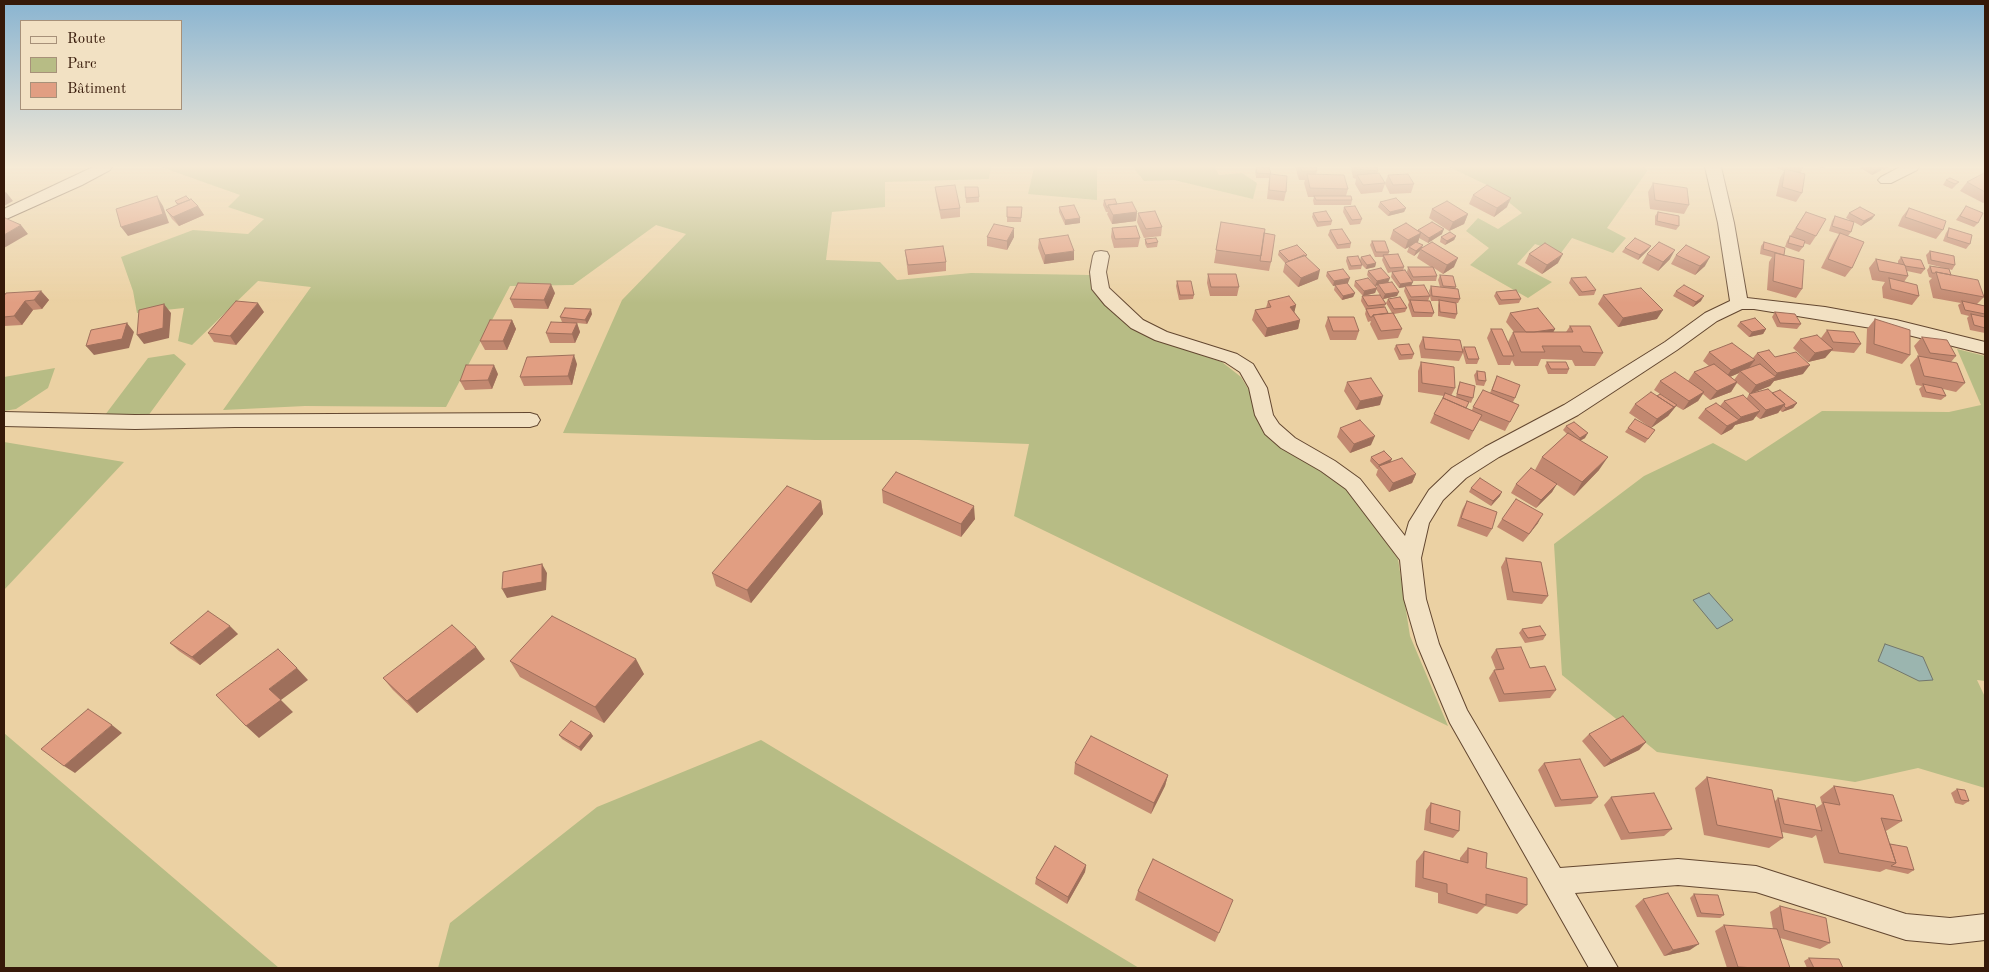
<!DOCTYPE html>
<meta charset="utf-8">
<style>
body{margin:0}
#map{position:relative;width:1989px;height:972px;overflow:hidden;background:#ebd1a3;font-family:"Old Standard TT",serif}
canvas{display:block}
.frame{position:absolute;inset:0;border:5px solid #361909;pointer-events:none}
.legend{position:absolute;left:20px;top:20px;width:162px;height:90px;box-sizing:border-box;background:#f2e1c3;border:1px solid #a79179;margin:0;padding:6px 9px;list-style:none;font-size:15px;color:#361909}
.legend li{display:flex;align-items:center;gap:10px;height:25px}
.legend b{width:25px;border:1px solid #a79179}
</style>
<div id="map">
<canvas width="1989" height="972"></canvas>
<div class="frame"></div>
<ul class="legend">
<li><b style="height:6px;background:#f2e1c3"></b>Route</li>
<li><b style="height:14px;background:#b7bc85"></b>Parc</li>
<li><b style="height:14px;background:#e19e82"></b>Bâtiment</li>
</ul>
</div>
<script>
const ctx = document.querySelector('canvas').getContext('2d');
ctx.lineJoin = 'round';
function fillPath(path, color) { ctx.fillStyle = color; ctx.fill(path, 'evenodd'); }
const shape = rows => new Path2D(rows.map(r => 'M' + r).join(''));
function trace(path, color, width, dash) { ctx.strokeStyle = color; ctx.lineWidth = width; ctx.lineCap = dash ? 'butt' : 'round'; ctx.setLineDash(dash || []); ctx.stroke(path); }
const green = shape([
 [161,167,991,167,989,179,885,182,885,207,832,212,826,260,880,262,897,280,971,273,1091,275,1128,325,1156,340,1222,362,1241,377,1250,392,1260,425,1279,445,1345,485,1398,559,1410,636,1448,726,1014,516,1029,444,918,440,815,440,563,433,622,300,686,234,656,225,573,285,510,286,446,407,305,406,223,410,311,287,258,281,192,345,178,341,184,308,137,313,133,291,121,257,193,230,248,234,264,219,228,207,240,195],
 [1034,167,1097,167,1097,200,1028,194],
 [1133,167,1215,167,1219,175,1242,173,1257,183,1253,199,1174,180,1144,181],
 [1449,167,1643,167,1648,170,1607,228,1626,238,1613,253,1572,238,1561,253,1535,244,1517,264,1552,282,1528,298,1470,265,1489,248,1466,231,1478,218,1498,229,1522,213,1489,186],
 [1957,349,1985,356,1985,681,1977,680,1985,697,1985,788,1918,768,1855,782,1657,752,1562,675,1554,544,1644,476,1713,443,1746,461,1822,411,1949,412,1981,405],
 [174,354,186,364,148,416,105,415,148,358],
 [55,368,48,388,16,409,4,411,4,377],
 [4,442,124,462,4,590],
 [4,733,279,968,4,968],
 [761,740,1139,968,438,968,450,923,597,807]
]);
const water = shape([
 [1709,593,1733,620,1717,629,1693,600,1709,593],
 [1885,644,1923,657,1933,680,1919,681,1878,661,1885,644]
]);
const minor = shape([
 [93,167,112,167,110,170,82,185,4,220,4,209,93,167],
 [1705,167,1721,167,1734,223,1747,298,1825,307,1896,320,1985,342,1985,354,1896,332,1754,309,1742,309,1717,321,1677,350,1578,415,1499,457,1466,478,1443,500,1429,523,1421,558,1426,599,1439,644,1467,710,1560,868,1678,859,1756,866,1906,914,1950,918,1985,914,1985,940,1950,944,1906,940,1756,892,1678,885,1575,893,1618,968,1589,968,1450,723,1417,644,1404,599,1400,560,1346,489,1321,471,1281,448,1265,434,1255,415,1249,388,1240,372,1225,362,1155,340,1131,328,1105,305,1092,289,1090,272,1093,256,1095,252,1101,251,1107,252,1109,256,1106,272,1109,288,1143,320,1167,332,1237,354,1253,364,1267,388,1273,415,1279,424,1295,438,1335,461,1360,479,1405,536,1409,522,1429,490,1452,468,1485,447,1564,405,1665,342,1705,313,1730,301,1718,223,1705,167],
 [1900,167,1919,167,1917,170,1891,183,1881,183,1878,180,1881,177,1900,167],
 [4,412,135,415,530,413,537,415,540,420,537,425,530,427,235,427,135,429,4,426,4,412]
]);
const wall = shape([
 [1256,167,1269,167,1271,174,1286,192,1284,201,1267,199,1269,178,1256,178,1255,171],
 [1295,167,1316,167,1317,171,1316,175,1348,189,1346,196,1352,200,1351,205,1314,205,1313,200,1314,197,1308,197,1304,183,1305,180,1299,180],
 [1351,167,1377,167,1378,171,1377,173,1385,183,1388,175,1414,184,1411,193,1390,194,1385,184,1382,192,1361,194,1355,184,1356,179,1353,178],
 [1776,167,1804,167,1800,173,1802,193,1796,202,1776,196,1780,178,1784,171,1776,168],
 [1818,167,1826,167,1824,169],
 [1861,167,1889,167,1884,170,1882,169,1880,171,1872,175,1860,168],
 [1985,174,1985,202,1983,203,1960,191,1967,182],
 [1946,180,1959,182,1952,189,1943,185],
 [1653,183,1689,205,1684,214,1650,209,1648,192],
 [935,187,960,208,960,217,941,219,936,196],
 [965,187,979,197,979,202,966,203],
 [1473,195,1507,207,1494,217,1469,204],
 [1104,200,1117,204,1137,212,1136,221,1112,224,1107,214,1108,212,1106,212,1103,205],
 [175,201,198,206,204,215,179,226,172,219,166,210,177,205],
 [1380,202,1406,208,1404,212,1388,216,1378,207],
 [1966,206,1978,223,1974,227,1956,220],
 [1007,207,1022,207,1021,222,1007,222],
 [1059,207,1080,218,1080,223,1065,225,1059,212],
 [1344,207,1362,219,1360,224,1350,225,1343,212],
 [1909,208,1943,230,1936,239,1898,226,1902,217],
 [1432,209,1468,214,1464,224,1449,231,1429,218],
 [1658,212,1679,226,1676,230,1655,225,1655,216],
 [1806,212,1816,236,1810,245,1804,243,1803,247,1799,252,1785,247,1787,241],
 [1138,213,1162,227,1161,236,1144,238,1137,222],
 [1313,213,1332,221,1331,225,1317,227,1312,217],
 [1849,213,1872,219,1861,226,1854,222,1851,232,1848,236,1852,268,1845,277,1821,268,1834,242,1839,234,1829,231,1832,221,1835,216,1853,222,1846,218],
 [1221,222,1264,233,1271,262,1269,271,1214,263],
 [1112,228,1140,238,1138,247,1114,248,1111,237],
 [1949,228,1970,244,1966,249,1943,241,1946,233],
 [1330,230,1351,243,1350,248,1337,249,1328,235],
 [1393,230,1418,230,1442,234,1428,243,1419,238,1418,242,1417,242,1422,248,1454,267,1443,274,1434,268,1437,276,1436,281,1412,281,1411,286,1430,296,1428,301,1434,313,1432,317,1412,317,1408,305,1409,302,1404,291,1405,287,1399,288,1391,277,1392,272,1388,273,1382,260,1383,257,1375,257,1370,245,1372,241,1389,252,1388,255,1404,267,1403,271,1409,276,1407,272,1408,267,1431,267,1417,258,1420,251,1414,256,1407,252,1409,247,1411,246,1405,249,1390,239],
 [1456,236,1454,240,1445,245,1440,242,1441,237],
 [987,237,1014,237,1007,250,987,246],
 [1039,239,1074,260,1044,264,1038,248],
 [1145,239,1158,242,1157,247,1147,248,1145,244],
 [1764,242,1784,255,1802,289,1796,298,1767,290,1769,262,1772,257,1760,254,1761,246],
 [1651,246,1648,250,1638,260,1622,252,1625,248],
 [905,250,946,262,946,271,908,275],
 [1279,251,1307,255,1306,257,1318,279,1298,287,1283,272,1285,263,1278,255],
 [1930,251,1955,265,1952,270,1949,269,1951,275,1984,297,1977,304,1985,306,1985,333,1970,330,1967,318,1969,316,1961,314,1958,305,1961,303,1933,298,1929,281,1932,278,1929,277,1927,270,1930,266,1945,268,1928,264,1926,255],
 [1529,254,1558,263,1542,274,1525,263],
 [1647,254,1670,259,1658,271,1642,263],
 [1676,255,1705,266,1695,275,1671,264],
 [1347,257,1360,260,1361,257,1376,263,1375,267,1366,269,1362,265,1361,269,1349,270,1346,261],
 [1901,257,1925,269,1921,274,1907,271,1908,276,1904,282,1919,296,1912,305,1883,298,1882,287,1885,282,1872,280,1869,268,1876,259,1898,264,1898,261],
 [1368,271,1388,282,1397,296,1383,299,1381,295,1386,304,1384,307,1388,313,1392,313,1386,303,1388,299,1407,308,1405,312,1394,314,1402,329,1398,338,1378,340,1370,324,1371,321,1368,322,1365,314,1366,310,1361,301,1362,296,1380,295,1376,289,1375,293,1363,296,1354,286,1355,281,1376,288,1377,285,1375,286,1367,275],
 [1327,272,1348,283,1347,283,1355,293,1353,297,1342,300,1334,290,1335,285,1336,285,1333,286,1326,276],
 [1208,274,1239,287,1237,296,1210,296,1207,283],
 [1440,275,1456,287,1455,289,1460,299,1458,303,1456,303,1457,314,1455,319,1438,316,1438,305,1439,301,1431,301,1429,291,1431,286,1440,287,1438,280],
 [1571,278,1596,290,1594,295,1579,296,1569,283],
 [1177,281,1194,295,1193,299,1179,300,1176,286],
 [41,291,49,300,42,309,33,310,22,325,4,326,4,296],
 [1676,291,1701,301,1693,307,1673,296],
 [1496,292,1521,299,1519,303,1499,305,1494,296],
 [555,293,548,309,514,308,510,299],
 [1603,295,1657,319,1618,327,1598,304],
 [1268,301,1296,305,1294,312,1300,320,1298,329,1265,337,1252,320,1255,310,1266,308],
 [264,312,236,345,214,342,208,333],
 [1775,312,1801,324,1797,329,1777,327,1772,317],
 [1510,313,1555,329,1553,332,1566,332,1570,326,1603,353,1595,366,1575,366,1572,360,1541,359,1538,366,1515,366,1512,360,1510,365,1498,365,1487,338,1491,329,1508,342,1513,332,1514,332,1506,322],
 [592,314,587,324,577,323,580,332,575,343,550,343,546,333,574,323,562,322,560,317],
 [1328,317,1359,331,1356,340,1330,340,1325,326],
 [1875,319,1910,355,1902,364,1866,353,1867,329],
 [512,320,516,329,507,350,485,350,480,341],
 [1740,322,1766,329,1763,334,1749,337,1737,326],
 [1827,330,1861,344,1854,353,1831,351,1825,358,1808,362,1793,348,1800,339,1821,338],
 [1423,337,1463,349,1464,347,1479,359,1477,364,1466,364,1463,353,1459,361,1421,358,1419,346],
 [1922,337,1956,356,1951,362,1965,383,1956,392,1943,389,1946,396,1941,400,1922,397,1919,389,1922,386,1916,385,1910,365,1918,356,1919,356,1914,346],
 [1396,345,1414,354,1412,359,1399,360,1394,349],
 [1709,352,1753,358,1757,353,1775,357,1803,374,1774,381,1770,386,1750,394,1737,383,1731,392,1710,400,1703,394,1698,401,1683,410,1676,406,1668,416,1651,428,1655,430,1645,443,1625,432,1628,428,1648,426,1629,413,1635,404,1657,396,1668,399,1654,390,1660,381,1688,381,1694,372,1709,366,1703,361],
 [1739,373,1734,380,1730,377],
 [1421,362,1455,388,1451,396,1456,397,1458,387,1460,382,1473,398,1471,403,1469,402,1466,408,1472,410,1473,407,1490,393,1497,376,1515,398,1513,402,1519,405,1505,431,1479,420,1469,440,1430,423,1434,414,1444,396,1418,392,1418,371],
 [1547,362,1569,369,1567,374,1548,374,1545,366],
 [577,364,572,385,524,386,520,377],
 [1477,371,1486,381,1484,386,1476,385,1474,375],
 [498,374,492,389,465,390,460,381],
 [1347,382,1380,405,1356,410,1344,391],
 [1772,393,1797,403,1793,408,1782,412,1780,410,1778,413,1760,419,1756,416,1753,420,1735,425,1732,429,1721,435,1698,418,1705,409,1720,406,1724,401,1747,398,1749,394],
 [1566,426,1585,438,1580,441,1599,470,1574,496,1556,484,1552,492,1536,508,1511,493,1516,484,1535,470,1542,457,1567,434,1563,430],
 [1340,428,1371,445,1350,453,1337,437],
 [1371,457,1391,462,1416,474,1412,483,1389,492,1376,475,1378,469,1377,469,1370,461],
 [1471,488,1500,496,1491,506,1469,492],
 [882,490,975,519,961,537,883,503],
 [821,501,823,514,751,603,716,586,712,573],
 [1467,501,1492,529,1487,537,1457,526,1462,510],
 [1502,519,1538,523,1523,542,1497,527],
 [1506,558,1548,596,1542,604,1507,600,1501,567],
 [1522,629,1546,635,1543,640,1525,643,1519,633],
 [238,634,200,665,179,651,170,643],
 [1496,649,1530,668,1556,690,1550,698,1499,702,1489,678,1494,670,1496,670,1491,657],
 [485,659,417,713,393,690,383,678],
 [510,661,644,674,604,723,520,677],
 [591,733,593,736,581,751,562,739,559,735],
 [1589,734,1646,742,1639,750,1604,767,1582,741],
 [1075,763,1168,775,1165,786,1151,814,1074,774],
 [1544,763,1598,797,1591,804,1555,807,1538,770],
 [1707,777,1775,801,1778,798,1816,808,1822,804,1820,797,1834,786,1902,821,1886,831,1890,844,1914,870,1908,874,1886,869,1880,872,1824,863,1816,835,1812,838,1782,832,1783,838,1769,848,1704,835,1695,788],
 [1957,789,1969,801,1963,805,1955,803,1951,793],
 [1611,797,1672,829,1664,836,1621,840,1604,805],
 [1431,803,1459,831,1453,838,1424,830,1426,810],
 [1468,848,1486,868,1527,905,1517,914,1485,906,1477,914,1438,903,1438,893,1415,887,1416,861,1424,851,1460,861,1460,858],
 [1086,865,1085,872,1067,904,1035,884,1036,878],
 [1138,891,1219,933,1215,942,1135,900],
 [1694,894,1724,915,1720,918,1697,917,1690,898],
 [1643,899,1690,950,1664,956,1635,906],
 [1780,906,1830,943,1820,949,1780,938,1790,968,1727,968,1715,931,1724,925,1773,929,1770,912],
 [1809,958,1843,968,1807,968,1804,961]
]);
const shadedWall = shape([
 [1882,167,1883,167,1880,171,1872,175,1875,170],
 [6,192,13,201,4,206,4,193],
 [157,196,163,206,169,223,128,236,121,227],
 [1511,198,1507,207,1494,217,1497,208],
 [198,206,204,215,179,226,173,217],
 [1406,208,1404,212,1388,216,1390,212],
 [1137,212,1136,221,1112,224,1113,215],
 [1468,214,1464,224,1449,231,1453,222],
 [1875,215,1872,219,1861,226,1864,221],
 [1080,218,1080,223,1065,225,1065,220],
 [21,225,28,234,4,248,4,235],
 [1014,228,1014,237,1007,250,1007,241],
 [1444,229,1442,234,1428,243,1429,238],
 [1421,233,1418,242,1405,249,1408,240],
 [1456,236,1454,240,1445,245,1447,241],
 [1423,245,1421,250,1420,249,1420,251,1414,256,1416,251],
 [1651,246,1648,250,1638,260,1640,255],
 [1675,250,1670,259,1658,271,1663,262],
 [1074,251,1074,260,1044,264,1045,255],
 [1563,254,1558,263,1542,274,1547,265],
 [1710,257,1705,266,1695,275,1700,266],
 [1458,258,1454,267,1443,274,1447,265],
 [1376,263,1375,267,1366,269,1367,265],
 [1320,270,1318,279,1298,287,1301,278],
 [1350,278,1348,283,1333,286,1334,281],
 [1390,278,1388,283,1375,286,1377,281],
 [1413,282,1411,286,1399,288,1400,284],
 [551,284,555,293,548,309,544,300],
 [1377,288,1375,293,1363,296,1364,291],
 [41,291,49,300,42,309,34,300],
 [1399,292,1397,296,1383,299,1385,294],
 [1355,293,1353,297,1342,300,1343,296],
 [1704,296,1701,301,1693,307,1696,302],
 [25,301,33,310,22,325,14,316],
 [258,303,264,312,236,345,230,336],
 [164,304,171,313,169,338,144,344,137,335],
 [1296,305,1294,314,1290,307],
 [591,309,592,314,587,324,585,320],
 [1663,310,1657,319,1618,327,1623,318],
 [512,320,516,329,507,350,503,341],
 [1300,320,1298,329,1265,337,1267,328],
 [127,323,134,332,129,348,94,355,86,346],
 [577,323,580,332,575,343,572,334],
 [1555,329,1550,338,1527,333],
 [1766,329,1763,334,1749,337,1752,332],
 [1833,349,1825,358,1808,362,1815,353],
 [574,355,577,364,572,385,568,376],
 [1755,360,1748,369,1740,371,1739,373,1725,379,1731,370],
 [494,365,498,374,492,389,488,380],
 [1810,365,1803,374,1774,381,1770,386,1750,394,1756,385,1773,379,1777,373],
 [1737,382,1731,392,1710,400,1717,391],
 [1704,392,1698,401,1683,410,1689,401],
 [1383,396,1380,405,1356,410,1360,401],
 [1797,403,1793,408,1782,412,1786,408],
 [1785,404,1778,413,1760,419,1766,410],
 [1677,405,1668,416,1651,428,1657,419],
 [1760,411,1753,420,1735,425,1732,429,1721,435,1727,426,1737,421,1741,417],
 [1588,433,1585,438,1577,442,1580,438],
 [1375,436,1371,445,1350,453,1354,444],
 [1608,457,1599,470,1574,496,1582,482],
 [1392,459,1390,463,1379,466,1377,469,1379,465],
 [1416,474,1412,483,1389,492,1393,483],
 [1557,484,1552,492,1536,508,1541,500],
 [1502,492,1500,496,1491,506,1493,501],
 [821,501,823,514,751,603,747,590],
 [974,506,975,519,961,537,961,524],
 [1543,514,1538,523,1523,542,1529,534],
 [542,564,547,573,546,590,507,598,502,589],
 [230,626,238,634,200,665,192,657],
 [476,647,485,659,417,713,407,701],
 [636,659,644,674,604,723,595,707],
 [297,668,308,680,281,700,293,712,259,738,246,726,269,689],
 [112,725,122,733,75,773,64,766],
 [591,733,593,736,581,751,579,747],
 [1646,742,1639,750,1604,767,1611,760],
 [1168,775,1165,786,1151,814,1154,803],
 [1086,865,1085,872,1067,904,1068,897],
 [1699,944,1690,950,1664,956,1673,950]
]);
const building = shape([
 [1256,167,1269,167,1271,174,1257,173,1256,167],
 [1300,167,1316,167,1317,171,1302,171,1300,167],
 [1356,167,1377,167,1378,171,1356,169,1356,167],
 [1869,167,1882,167,1875,170,1869,167],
 [1785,169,1805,174,1802,193,1782,187,1785,169],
 [1379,173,1385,183,1363,185,1357,175,1379,173],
 [1984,173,1985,174,1985,192,1967,182,1984,173],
 [1270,174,1287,176,1286,192,1269,190,1270,174],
 [1307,174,1344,175,1348,189,1310,188,1307,174],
 [1408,174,1414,184,1393,185,1388,175,1408,174],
 [1950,178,1959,182,1955,184,1946,180,1950,178],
 [1653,183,1687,188,1689,205,1655,200,1653,183],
 [955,185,960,208,940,210,935,187,955,185],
 [1487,185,1511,198,1497,208,1473,195,1487,185],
 [965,187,978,187,979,197,966,198,965,187],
 [157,196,163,214,121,227,116,209,157,196],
 [186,196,190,200,178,204,175,201,186,196],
 [1314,196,1351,196,1352,200,1316,200,1314,196],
 [1396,198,1406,208,1390,212,1380,202,1396,198],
 [191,199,198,206,173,217,166,210,191,199],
 [1115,199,1117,204,1108,205,1108,208,1107,208,1104,200,1115,199],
 [1447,201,1468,214,1453,222,1432,209,1447,201],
 [1132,202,1137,212,1113,215,1108,205,1132,202],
 [1074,205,1080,218,1065,220,1059,207,1074,205],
 [1355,206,1362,219,1352,220,1344,207,1355,206],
 [1966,206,1983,213,1978,223,1960,216,1966,206],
 [1007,207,1022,207,1021,218,1007,217,1007,207],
 [1860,207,1875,215,1864,221,1849,213,1860,207],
 [1909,208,1946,221,1943,230,1905,217,1909,208],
 [1155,211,1162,227,1146,229,1138,213,1155,211],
 [1326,211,1332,221,1318,222,1313,213,1326,211],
 [1658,212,1679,216,1679,226,1657,221,1658,212],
 [1806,212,1826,219,1816,236,1796,228,1806,212],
 [1835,216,1854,222,1851,232,1832,226,1835,216],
 [5,218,21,225,4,235,4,219,5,218],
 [1221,222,1265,229,1261,256,1216,250,1221,222],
 [1432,222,1444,229,1429,238,1418,230,1432,222],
 [1406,223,1421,233,1408,240,1393,230,1406,223],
 [994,224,1014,228,1007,241,987,237,994,224],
 [1136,226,1140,238,1115,239,1112,228,1136,226],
 [1949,228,1972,235,1970,244,1947,237,1949,228],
 [1342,229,1351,243,1338,245,1330,230,1342,229],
 [1450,232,1456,236,1447,241,1441,237,1450,232],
 [1264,233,1275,235,1271,262,1260,261,1264,233],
 [1840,233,1864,242,1852,268,1828,259,1840,233],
 [1068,235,1074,251,1045,255,1039,239,1068,235],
 [1790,236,1805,241,1803,247,1788,243,1790,236],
 [1156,238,1158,242,1147,244,1145,239,1156,238],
 [1635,238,1651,246,1640,255,1625,248,1635,238],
 [1372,241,1385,241,1389,252,1376,252,1372,241],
 [1416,242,1423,245,1416,251,1409,247,1416,242],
 [1432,242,1458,258,1447,265,1420,249,1432,242],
 [1659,242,1675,250,1663,262,1647,254,1659,242],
 [1764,242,1785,248,1784,255,1763,249,1764,242],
 [1545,243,1563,254,1547,265,1529,254,1545,243],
 [1297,245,1307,255,1289,261,1279,251,1297,245],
 [1686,245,1710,257,1700,266,1676,255,1686,245],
 [943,246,946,262,908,265,905,250,943,246],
 [1930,251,1954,256,1955,265,1931,260,1930,251],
 [1775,253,1804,260,1802,289,1773,281,1775,253],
 [1398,254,1404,267,1390,268,1383,255,1398,254],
 [1304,255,1320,270,1301,278,1285,263,1304,255],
 [1370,255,1376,263,1367,265,1361,257,1370,255],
 [1358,256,1362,265,1351,266,1347,257,1358,256],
 [1901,257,1921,260,1925,269,1905,266,1901,257],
 [1876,259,1905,265,1908,276,1879,271,1876,259],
 [1930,266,1949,269,1951,275,1936,272,1935,273,1932,273,1930,266],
 [1408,267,1433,267,1437,276,1413,277,1408,267],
 [1381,268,1390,278,1377,281,1368,271,1381,268],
 [1343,269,1350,278,1334,281,1327,272,1343,269],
 [1405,270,1413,282,1400,284,1392,272,1405,270],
 [1936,272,1978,280,1984,297,1941,289,1936,272],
 [1208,274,1236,274,1239,287,1211,287,1208,274],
 [1440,275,1453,276,1456,287,1443,286,1440,275],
 [1586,277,1596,290,1582,292,1571,278,1586,277],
 [1368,278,1377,288,1364,291,1355,281,1368,278],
 [1889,278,1917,285,1919,296,1891,289,1889,278],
 [1177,281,1191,281,1194,295,1180,295,1177,281],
 [1392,282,1399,292,1385,294,1378,284,1392,282],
 [518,283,551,284,544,300,510,299,518,283],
 [1347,283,1355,293,1343,296,1335,285,1347,283],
 [1424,285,1430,296,1411,297,1405,286,1424,285],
 [1684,285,1704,296,1696,302,1676,291,1684,285],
 [1431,286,1458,289,1460,299,1432,296,1431,286],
 [1641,288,1663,310,1623,318,1603,295,1641,288],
 [1516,290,1521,299,1501,300,1496,292,1516,290],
 [41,291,34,300,25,301,14,316,4,317,4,296,6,293,41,291],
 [1380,295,1386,304,1368,306,1362,296,1380,295],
 [1289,296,1296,305,1290,307,1300,320,1267,328,1255,310,1271,307,1268,301,1289,296],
 [1400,297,1407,308,1394,309,1388,299,1400,297],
 [1410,300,1430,301,1434,313,1414,312,1410,300],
 [1439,300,1456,303,1457,314,1440,312,1439,300],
 [236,301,258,303,230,336,208,333,236,301],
 [1962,301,1985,306,1985,314,1965,310,1962,301],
 [164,304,163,328,137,335,139,310,164,304],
 [1385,307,1388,313,1373,315,1372,317,1370,317,1366,309,1385,307],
 [565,308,591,309,585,320,560,317,565,308],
 [1538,308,1555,329,1534,332,1526,332,1510,313,1538,308],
 [1775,312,1795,314,1801,324,1780,323,1775,312],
 [1393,313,1402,329,1381,331,1373,315,1393,313],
 [1971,314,1985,317,1985,328,1974,325,1971,314],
 [1328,317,1354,317,1359,331,1333,331,1328,317],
 [1755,318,1766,329,1752,332,1740,322,1755,318],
 [1875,319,1910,330,1910,355,1874,344,1875,319],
 [490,320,512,320,503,341,480,341,490,320],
 [551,322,577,323,572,334,546,333,551,322],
 [127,323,122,339,86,346,91,330,127,323],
 [1570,326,1590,326,1603,353,1583,352,1580,346,1542,346,1545,352,1521,352,1513,332,1573,332,1570,326],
 [1491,329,1502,329,1514,356,1503,356,1491,329],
 [1827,330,1854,332,1861,344,1833,342,1827,330],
 [1817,335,1833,349,1815,353,1800,339,1817,335],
 [1423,337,1460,340,1463,352,1425,349,1423,337],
 [1922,337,1947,340,1956,356,1930,353,1922,337],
 [1732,343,1755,360,1731,370,1709,352,1732,343],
 [1409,344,1414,354,1401,355,1396,345,1409,344],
 [1464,347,1475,347,1479,359,1468,359,1464,347],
 [1769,350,1775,357,1796,352,1810,365,1777,373,1757,353,1769,350],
 [574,355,568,376,520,377,527,357,574,355],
 [1918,356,1957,363,1965,383,1924,376,1918,356],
 [1421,362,1454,367,1455,388,1422,383,1421,362],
 [1547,362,1566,362,1569,369,1551,369,1547,362],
 [1714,364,1737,382,1717,391,1694,372,1714,364],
 [1760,364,1776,377,1756,385,1740,371,1760,364],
 [466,365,494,365,488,380,460,381,466,365],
 [1477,371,1485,372,1486,381,1478,380,1477,371],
 [1675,372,1704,392,1689,401,1660,381,1675,372],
 [1497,376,1520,385,1515,398,1492,390,1497,376],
 [1371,378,1383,396,1360,401,1347,382,1371,378],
 [1460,382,1475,386,1473,398,1457,394,1460,382],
 [1923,384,1942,388,1946,396,1926,392,1923,384],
 [1768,389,1785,404,1766,410,1749,394,1768,389],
 [1483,390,1519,405,1510,422,1473,407,1483,390],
 [1780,390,1797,403,1786,408,1784,406,1785,404,1772,393,1780,390],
 [1651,392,1674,407,1657,419,1635,404,1651,392],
 [1445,393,1469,402,1466,408,1443,398,1445,393],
 [1660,394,1677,405,1674,407,1657,396,1660,394],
 [1743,395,1760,411,1741,417,1724,401,1743,395],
 [1443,398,1482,415,1473,431,1434,414,1443,398],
 [1716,403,1739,420,1727,426,1705,409,1716,403],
 [1635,419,1655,430,1648,439,1628,428,1635,419],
 [1360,420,1375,436,1354,444,1340,428,1360,420],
 [1574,422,1588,433,1580,438,1566,426,1574,422],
 [1568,433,1608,457,1582,482,1542,457,1568,433],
 [1384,451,1392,459,1379,465,1371,457,1384,451],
 [1402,458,1416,474,1393,483,1379,466,1402,458],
 [1531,468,1557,484,1541,500,1516,484,1531,468],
 [896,472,974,506,961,524,882,490,896,472],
 [1480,478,1502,492,1493,501,1471,488,1480,478],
 [787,486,821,501,747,590,712,573,787,486],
 [1516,499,1543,514,1529,534,1502,519,1516,499],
 [1467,501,1497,512,1492,529,1461,518,1467,501],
 [1506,558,1541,562,1548,596,1513,592,1506,558],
 [542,564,542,582,502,589,503,572,542,564],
 [208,611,230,626,192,657,170,643,208,611],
 [552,616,636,659,595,707,510,661,552,616],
 [452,625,476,647,407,701,383,678,452,625],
 [1540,626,1546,635,1528,638,1522,629,1540,626],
 [1521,647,1530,668,1545,666,1556,690,1504,694,1494,670,1504,669,1496,649,1521,647],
 [278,649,297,668,269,689,281,700,246,726,216,695,278,649],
 [88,709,112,725,64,766,41,749,88,709],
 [1623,716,1646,742,1611,760,1589,734,1623,716],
 [571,721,591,733,579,747,559,735,571,721],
 [1091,736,1168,775,1154,803,1075,763,1091,736],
 [1580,759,1598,797,1561,800,1544,763,1580,759],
 [1707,777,1772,790,1783,838,1717,825,1707,777],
 [1834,786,1893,795,1902,821,1881,818,1896,863,1839,853,1823,802,1840,805,1834,786],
 [1957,789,1965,790,1969,801,1961,800,1957,789],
 [1654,793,1672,829,1629,833,1611,797,1654,793],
 [1778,798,1815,805,1822,831,1784,824,1778,798],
 [1431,803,1460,811,1459,831,1430,823,1431,803],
 [1890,844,1907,847,1914,870,1891,866,1896,863,1890,844],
 [1055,846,1086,865,1068,897,1036,878,1055,846],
 [1468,848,1487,853,1486,868,1527,878,1527,905,1486,894,1486,905,1447,893,1447,884,1423,878,1424,851,1468,863,1468,848],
 [1153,859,1233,900,1219,933,1138,891,1153,859],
 [1668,893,1699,944,1673,950,1643,899,1668,893],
 [1694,894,1718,895,1724,915,1701,913,1694,894],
 [1780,906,1826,918,1830,943,1784,930,1780,906],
 [1724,925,1777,929,1790,968,1757,968,1738,967,1724,925],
 [1809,958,1839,959,1843,968,1814,968,1809,958]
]);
fillPath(green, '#b7bc85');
fillPath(water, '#9bb5af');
trace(water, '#73776d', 1);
trace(minor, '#634730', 2);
fillPath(minor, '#f2e1c3');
fillPath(wall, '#c28870');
fillPath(shadedWall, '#9e6f5b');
fillPath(building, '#e19e82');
trace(building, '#9e6f5b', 1);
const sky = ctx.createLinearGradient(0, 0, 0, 303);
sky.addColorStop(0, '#89b4d1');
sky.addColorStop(0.55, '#f6ead6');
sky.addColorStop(1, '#f6ead600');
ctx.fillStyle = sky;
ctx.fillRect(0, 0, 1989, 303);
</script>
